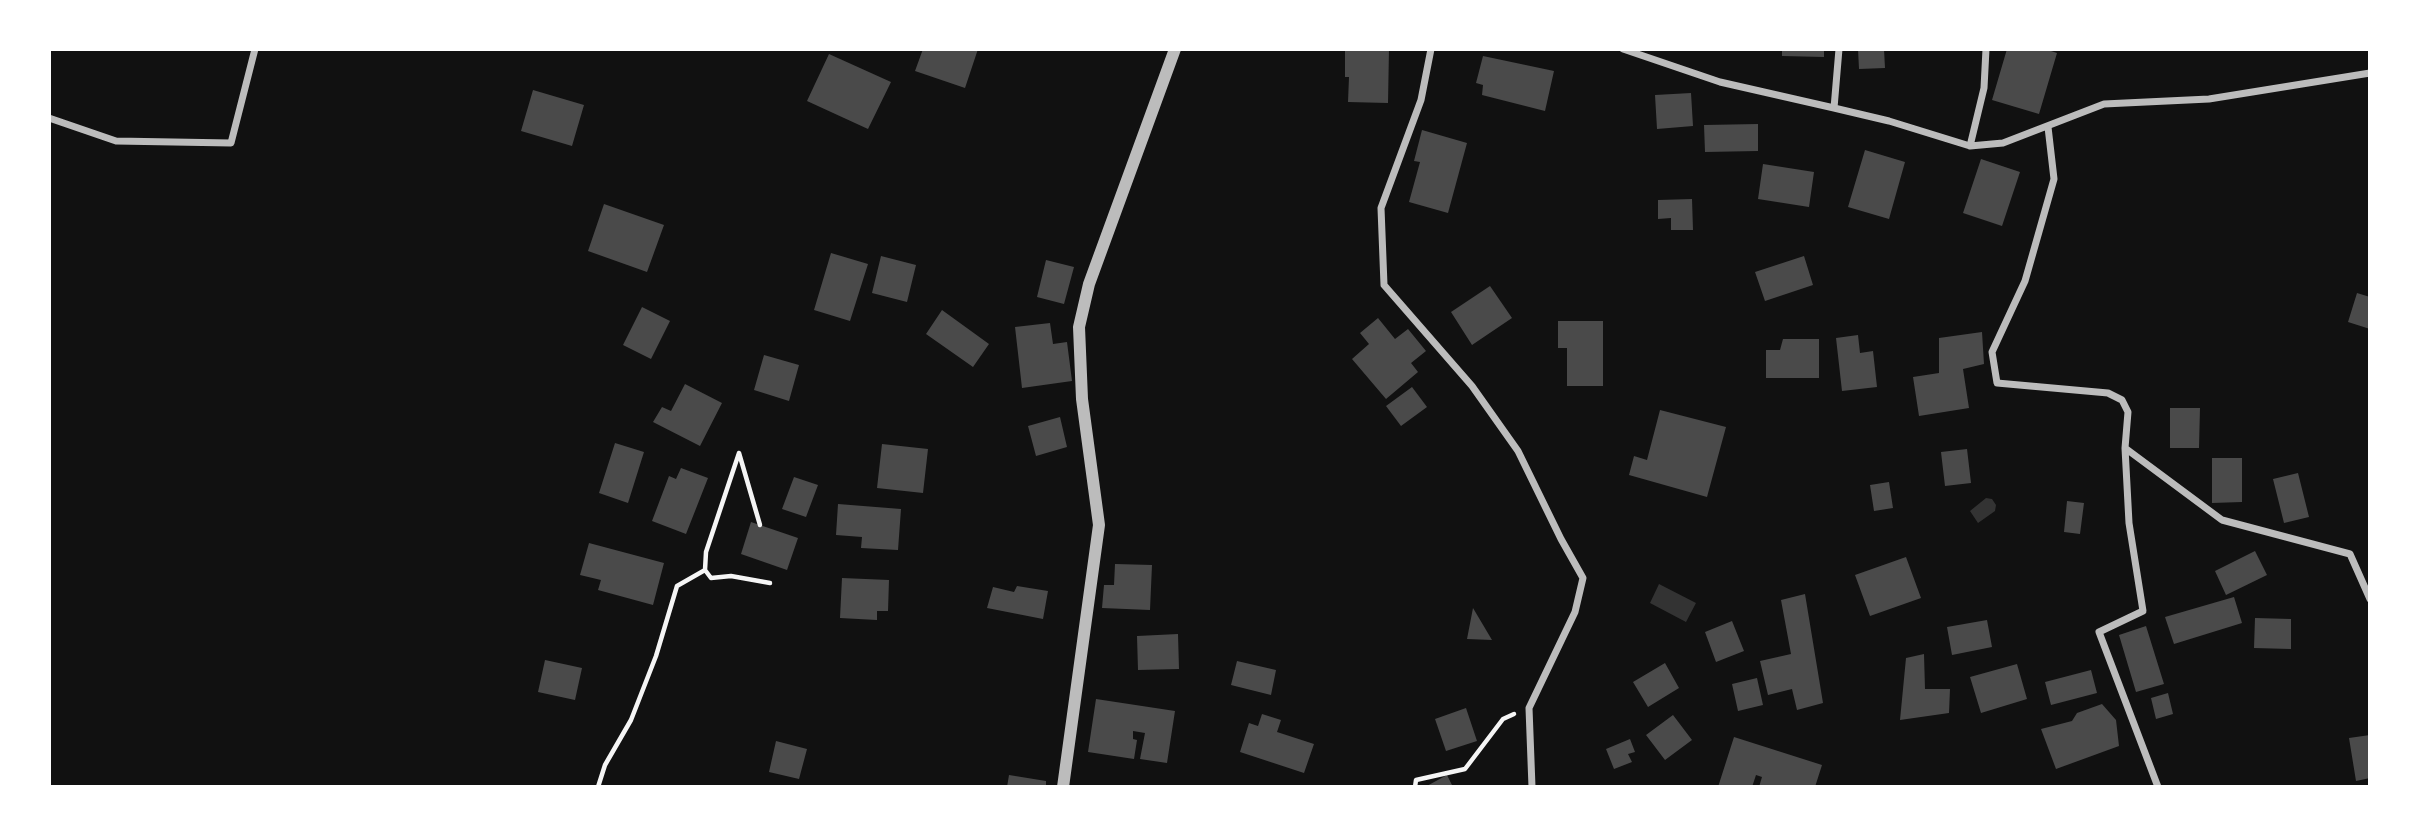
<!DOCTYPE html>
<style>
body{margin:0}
#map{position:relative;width:2419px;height:836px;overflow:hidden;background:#111;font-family:"Roboto Serif",serif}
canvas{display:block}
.frame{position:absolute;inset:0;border:51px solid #fff;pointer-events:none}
</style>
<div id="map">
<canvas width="2419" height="836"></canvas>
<div class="frame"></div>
</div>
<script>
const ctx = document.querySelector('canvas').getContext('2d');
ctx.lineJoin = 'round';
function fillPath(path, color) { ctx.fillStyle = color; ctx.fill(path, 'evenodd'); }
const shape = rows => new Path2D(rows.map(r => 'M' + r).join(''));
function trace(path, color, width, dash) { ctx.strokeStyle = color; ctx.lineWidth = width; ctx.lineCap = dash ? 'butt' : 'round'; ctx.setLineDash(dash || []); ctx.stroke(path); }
const water = shape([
 [1986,498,1992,499,1996,505,1995,511,1978,523,1970,511],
 [1659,584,1696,603,1686,622,1650,603]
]);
const building = shape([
 [923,49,978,49,965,88,915,71],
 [1345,49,1389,49,1388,103,1348,102,1349,77,1345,77],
 [1782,49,1824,49,1824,57,1782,56],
 [1858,49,1884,49,1885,68,1859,69],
 [2007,49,2045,49,2057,53,2039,114,1992,100],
 [829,54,891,82,868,129,807,101],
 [1483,56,1554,71,1545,111,1482,95,1483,85,1476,83],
 [533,90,584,105,572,146,521,131],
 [1691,93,1693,126,1657,129,1655,95],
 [1758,124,1758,151,1705,152,1704,125],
 [1422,130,1467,143,1448,213,1409,202,1420,162,1414,161],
 [1865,150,1905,162,1889,219,1848,207],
 [1981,159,2020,172,2002,226,1963,213],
 [1763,164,1814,172,1809,207,1758,199],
 [1692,199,1693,230,1671,230,1671,218,1658,219,1658,200],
 [604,204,664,225,647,272,588,251],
 [831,253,868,264,850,321,814,310],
 [881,256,916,265,907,302,872,293],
 [1804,256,1813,285,1765,301,1755,272],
 [1046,260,1074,267,1064,304,1037,297],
 [1490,286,1512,318,1472,345,1451,312],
 [2357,293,2370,297,2370,329,2348,322],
 [642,307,670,321,651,359,623,345],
 [942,310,989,344,973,367,926,334],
 [1378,318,1395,339,1408,329,1426,351,1411,363,1418,372,1386,399,1352,359,1369,344,1360,333],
 [1558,321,1603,321,1603,386,1567,386,1567,348,1558,348],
 [1050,323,1053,344,1067,342,1072,381,1022,388,1015,327],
 [1982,332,1984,364,1963,369,1969,408,1919,416,1913,377,1939,373,1939,338],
 [1858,335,1860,353,1873,351,1877,387,1842,391,1836,338],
 [1783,339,1819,339,1819,378,1766,378,1766,350,1780,350],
 [764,355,799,365,789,401,754,390],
 [685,384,722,403,700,446,653,422,662,407,671,411],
 [1412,387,1427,407,1401,426,1386,406],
 [2170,408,2200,408,2199,448,2170,448],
 [1660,410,1726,427,1707,497,1629,475,1634,456,1647,460],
 [1060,417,1067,447,1036,456,1028,426],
 [615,443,644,452,628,503,599,493],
 [882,444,928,449,923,493,877,488],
 [1967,449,1971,483,1945,486,1941,452],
 [2212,458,2242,458,2242,502,2212,503],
 [681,468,708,478,686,534,652,521,669,476,676,479],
 [2298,473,2309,517,2284,523,2273,479],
 [794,477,818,485,806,517,782,509],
 [1889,482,1893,508,1874,511,1870,485],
 [2067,501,2084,503,2080,534,2064,532],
 [838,504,901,509,898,550,861,548,862,537,836,535],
 [751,522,798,538,787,570,741,554],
 [589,543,664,563,653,605,598,590,601,580,580,575],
 [2255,551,2267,575,2226,595,2215,571],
 [1906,557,1921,598,1870,616,1855,575],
 [1115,564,1152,565,1150,610,1102,608,1104,585,1114,585],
 [842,578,889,580,888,611,877,611,877,620,840,618],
 [1017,586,1048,591,1043,619,987,608,993,587,1014,592],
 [1805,594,1823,703,1797,710,1792,689,1768,695,1760,661,1791,654,1781,600],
 [2234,597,2242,623,2174,644,2165,617],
 [1473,608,1492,640,1467,639],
 [2255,618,2291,619,2291,649,2254,648],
 [1987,620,1992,647,1952,655,1947,627],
 [1732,621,1744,651,1716,662,1705,632],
 [2146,626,2164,684,2136,692,2119,635],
 [1178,634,1179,669,1138,670,1137,636],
 [1924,654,1925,689,1950,689,1949,713,1900,720,1906,658],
 [545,660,582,668,575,700,538,692],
 [1237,661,1276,670,1271,695,1231,685],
 [1665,663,1679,688,1648,707,1633,682],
 [2017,664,2027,699,1981,713,1970,677],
 [2091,670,2097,693,2051,705,2045,682],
 [1757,678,1763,705,1738,711,1732,684],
 [2168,693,2173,714,2156,719,2151,698],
 [1096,699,1175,711,1167,763,1140,759,1145,733,1133,731,1133,739,1137,740,1134,759,1088,752],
 [2102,704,2116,720,2119,746,2056,769,2041,729,2072,721,2077,713],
 [1466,708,1477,741,1446,751,1435,719],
 [1262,714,1281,720,1277,732,1314,744,1304,773,1240,752,1249,723,1258,726],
 [1673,715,1692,740,1665,760,1646,735],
 [2370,735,2370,778,2356,781,2349,738],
 [1734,737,1822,765,1815,787,1759,787,1762,777,1756,775,1752,787,1718,787],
 [1630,739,1635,752,1628,754,1632,762,1614,769,1606,749],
 [776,741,807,749,799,779,769,772],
 [1009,775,1046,781,1046,787,1007,787],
 [1447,775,1453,787,1425,787]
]);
const path = shape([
 [760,525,739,453,706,552,705,570,711,578,731,576,770,583],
 [598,787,605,765,631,720,656,656,677,586,705,570],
 [1415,787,1416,780,1465,769,1503,719,1514,714]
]);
const minor = shape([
 [1431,49,1421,100,1381,208,1384,285,1472,386,1518,451,1561,539,1583,578,1575,612,1529,708,1532,787],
 [1623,49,1720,82,1834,108],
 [1839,49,1834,108,1889,121,1970,146,2003,143,2104,104,2209,99,2370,73],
 [49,118,116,141,231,143,255,49],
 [2048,127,2054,179,2025,281,1992,352,1997,383,2108,393,2122,400,2128,412,2125,448,2222,520,2350,554,2370,599],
 [1970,146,1984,88,1986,49],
 [2125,448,2129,523,2143,611,2099,632,2158,787]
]);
const tertiary = shape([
 [1063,787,1099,525,1082,399,1079,327,1089,284,1175,49]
]);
fillPath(water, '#333');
fillPath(building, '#4a4a4a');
trace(path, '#f5f5f5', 4.5);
trace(minor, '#bcbcbc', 7);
trace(tertiary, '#bcbcbc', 12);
</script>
